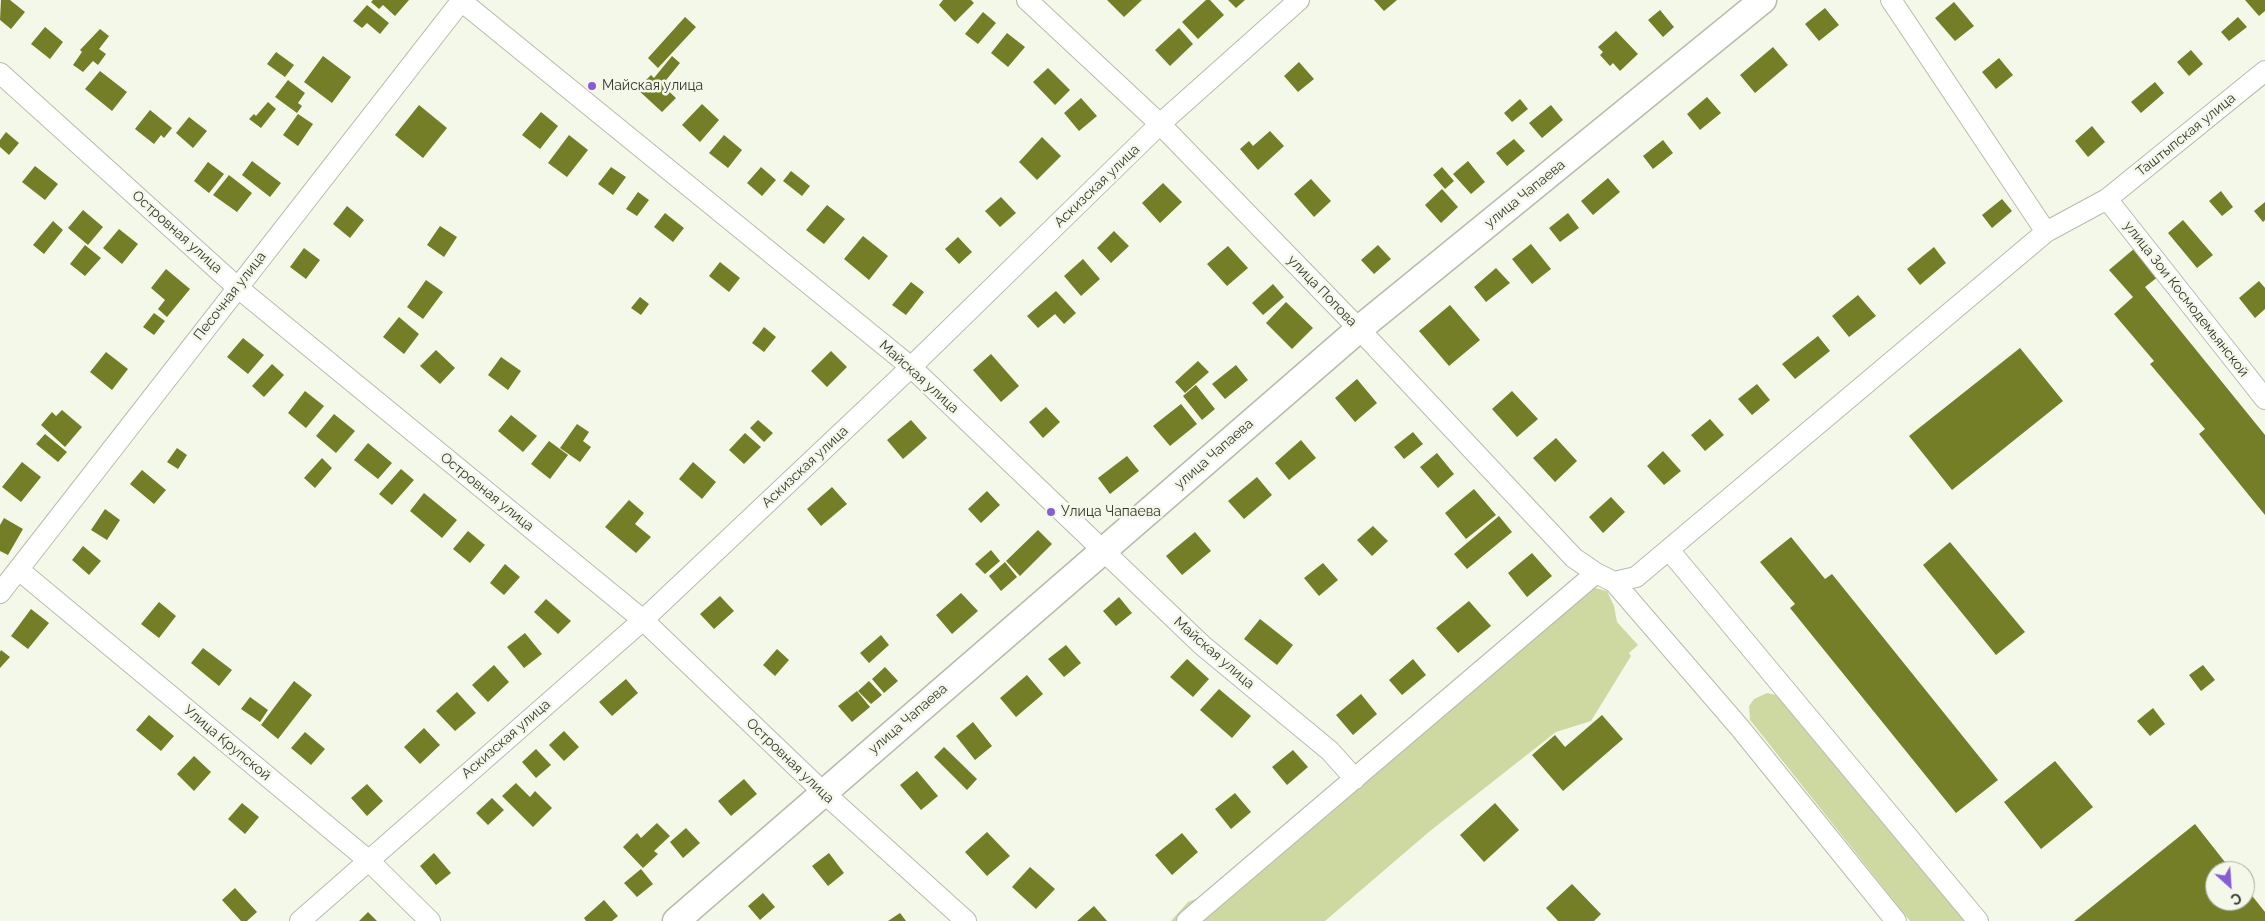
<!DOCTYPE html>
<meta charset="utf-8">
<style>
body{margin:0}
#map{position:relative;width:2265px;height:921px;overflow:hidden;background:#f4f8e8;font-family:Raleway,sans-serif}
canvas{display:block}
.north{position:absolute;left:2205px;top:861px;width:50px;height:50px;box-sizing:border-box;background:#f4f8e8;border:1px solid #a8ab9f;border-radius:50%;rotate:154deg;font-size:14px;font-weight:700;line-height:20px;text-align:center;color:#363731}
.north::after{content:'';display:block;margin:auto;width:18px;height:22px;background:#875dd7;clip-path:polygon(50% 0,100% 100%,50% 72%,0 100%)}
</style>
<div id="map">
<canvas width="2265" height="921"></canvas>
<div class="north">С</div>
</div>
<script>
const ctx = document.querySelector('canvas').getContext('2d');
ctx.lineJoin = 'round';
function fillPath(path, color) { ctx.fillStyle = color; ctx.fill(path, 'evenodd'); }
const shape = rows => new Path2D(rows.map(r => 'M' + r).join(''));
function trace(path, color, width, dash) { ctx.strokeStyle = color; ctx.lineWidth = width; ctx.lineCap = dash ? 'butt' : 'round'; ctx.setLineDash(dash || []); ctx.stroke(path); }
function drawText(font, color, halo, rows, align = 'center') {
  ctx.font = font + ' Raleway,sans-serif'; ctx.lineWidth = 5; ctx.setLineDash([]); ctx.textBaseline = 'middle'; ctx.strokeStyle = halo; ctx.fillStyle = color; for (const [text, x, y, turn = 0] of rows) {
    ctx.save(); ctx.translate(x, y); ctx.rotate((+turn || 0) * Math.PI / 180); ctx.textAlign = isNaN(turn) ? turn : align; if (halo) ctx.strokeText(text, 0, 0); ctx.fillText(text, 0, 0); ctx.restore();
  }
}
const green = shape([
 [1580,581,1591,587,1607,591,1614,606,1617,622,1638,645,1629,653,1631,656,1591,721,1556,732,1430,831,1325,921,1171,921,1188,902,1198,898],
 [1767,693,1780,696,1967,921,1910,921,1750,720,1749,706,1754,699]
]);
const building = shape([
 [1,0,10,0,25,12,11,29,0,20],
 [373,0,409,0,395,16,383,5,379,9,371,2],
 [943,0,971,0,974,3,955,22,939,5],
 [1107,0,1142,0,1124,17],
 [1206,0,1210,0,1224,15,1198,39,1182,22],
 [1228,0,1245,0,1236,8],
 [1374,0,1397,0,1384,11],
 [2245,0,2265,0,2265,11,2259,16],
 [1954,2,1974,26,1955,41,1935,18],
 [367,5,389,23,380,34,367,23,362,28,353,21],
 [1825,8,1839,25,1819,41,1805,24],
 [1660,10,1674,27,1663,37,1648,20],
 [983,12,996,23,978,44,965,34],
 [685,17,696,27,658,68,648,58],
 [2238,17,2247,27,2229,41,2221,32],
 [45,27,63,42,50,59,31,44],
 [1179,28,1193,44,1170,66,1155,50],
 [100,29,109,36,99,49,106,54,98,65,93,61,83,72,73,65,82,52,80,50],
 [1616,31,1638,54,1620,71,1613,63,1610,66,1600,55,1603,52,1598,47],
 [1007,33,1025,47,1008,67,991,53],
 [1773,47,1788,65,1755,93,1740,75],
 [2191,50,2203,64,2189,76,2177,62],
 [276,52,294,65,285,77,267,64],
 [323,56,351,77,332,103,304,82],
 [672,56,680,63,662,85,676,98,662,112,637,89,651,75,654,78],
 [1999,58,2013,75,1996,89,1982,72],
 [1299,62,1314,79,1298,92,1284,76],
 [1048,68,1070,90,1055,105,1033,82],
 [100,71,127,92,112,111,85,89],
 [288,80,305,93,298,103,302,106,297,113,275,97],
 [2155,82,2164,93,2141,113,2131,102],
 [1707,97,1721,113,1700,130,1687,114],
 [1081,98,1097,116,1079,131,1064,113],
 [1520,99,1528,109,1512,122,1504,113],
 [268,102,276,109,261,128,249,119,254,114,256,116],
 [702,104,719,120,700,142,682,125],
 [419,105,447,128,423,158,395,135],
 [1551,105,1563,120,1542,138,1529,123],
 [150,110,172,128,164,138,161,135,154,144,135,129],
 [541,112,558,126,540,149,522,135],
 [298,114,313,124,298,146,283,135],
 [189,117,207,131,193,148,176,133],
 [2092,126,2105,142,2088,157,2075,141],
 [1270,131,1284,146,1258,170,1240,149,1249,141,1253,146],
 [6,132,19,143,9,155,0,147,0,140],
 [569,135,588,150,567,177,548,163],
 [724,135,742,150,728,168,709,153],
 [1042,137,1061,156,1037,180,1019,162],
 [1514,139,1525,151,1507,166,1496,153],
 [1663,140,1673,153,1653,169,1643,156],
 [252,161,281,183,270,197,242,175],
 [1468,161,1485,182,1471,194,1453,174],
 [208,162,224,174,209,193,194,181],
 [35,166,58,184,45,200,22,182],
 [611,167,626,177,613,195,598,184],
 [761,167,776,180,762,196,747,183],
 [1442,167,1454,181,1445,189,1433,175],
 [791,171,810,186,802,196,783,181],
 [229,175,252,193,237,212,213,195],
 [1608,178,1620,192,1593,215,1581,201],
 [1311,179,1331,201,1314,217,1294,194],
 [1163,183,1182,202,1160,223,1142,203],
 [1442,189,1458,207,1441,223,1425,205],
 [2221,191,2233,207,2222,216,2209,201],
 [638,192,649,200,637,216,626,209],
 [1001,197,1016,213,1000,227,985,211],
 [2002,199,2012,211,1992,228,1982,215],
 [2265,202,2265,220,2263,222,2254,211],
 [827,205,845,219,824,244,806,230],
 [347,206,364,220,350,238,333,224],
 [83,210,103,227,88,245,68,228],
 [665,213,684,228,673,242,654,227],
 [1568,213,1579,228,1560,242,1549,228],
 [2183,220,2213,255,2197,268,2168,233],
 [53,221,63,230,44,254,33,245],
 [440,226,457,237,444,257,427,245],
 [119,229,138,244,122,264,103,248],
 [1114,231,1129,246,1111,263,1097,248],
 [863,236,888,256,869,280,844,259],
 [958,237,972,252,959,264,945,249],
 [1531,244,1551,269,1532,284,1512,259],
 [85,245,101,258,85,276,70,264],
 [1378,245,1391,259,1374,274,1361,260],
 [1228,246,1248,268,1227,286,1207,264],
 [1934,247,1946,263,1920,285,1907,269],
 [304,248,320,260,306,279,290,267],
 [2135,248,2159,276,2145,287,2265,435,2265,515,2199,434,2205,429,2150,364,2154,361,2114,314,2133,297,2109,270],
 [1083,259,1100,279,1081,296,1064,276],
 [720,262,740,278,729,292,709,276],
 [1496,268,1510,283,1486,302,1474,287],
 [166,269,190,289,167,317,158,309,165,300,151,288],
 [426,280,443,292,423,319,407,307],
 [2259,281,2265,288,2265,309,2255,318,2239,298],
 [911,282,924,292,906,315,892,305],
 [1273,284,1284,297,1263,315,1252,303],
 [1056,291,1076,313,1064,324,1055,314,1038,328,1027,316],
 [1858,295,1876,316,1849,337,1832,316],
 [640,297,649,304,641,315,631,308],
 [1286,302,1313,328,1292,349,1266,323],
 [1450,305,1480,340,1449,366,1419,331],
 [154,313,165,321,154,335,143,327],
 [399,317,419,334,404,354,383,337],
 [764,327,776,337,764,352,752,343],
 [1818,336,1830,351,1795,379,1782,364],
 [243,338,264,355,248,374,227,357],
 [2020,348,2063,401,1952,490,1909,436],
 [436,350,455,368,440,384,420,366],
 [831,351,847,367,827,387,811,371],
 [106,352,128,369,112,390,90,372],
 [991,354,1019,386,1001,402,973,370],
 [501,357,521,371,508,390,488,375],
 [1198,361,1209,372,1185,393,1175,382],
 [272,364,284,375,264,397,252,386],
 [1236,365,1248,380,1225,399,1212,384],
 [1357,379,1377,403,1355,422,1335,398],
 [1757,384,1770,400,1752,415,1738,399],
 [1196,385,1215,409,1202,420,1183,396],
 [305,391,324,406,306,428,288,413],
 [1512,391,1538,419,1517,437,1492,409],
 [1181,404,1197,424,1170,446,1153,426],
 [1046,407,1060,422,1043,438,1029,422],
 [62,410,82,427,65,447,41,425,52,412,56,416],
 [334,414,355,431,336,453,316,436],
 [511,415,537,436,523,452,498,431],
 [1710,419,1724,435,1705,451,1691,435],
 [758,420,773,433,764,442,750,428],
 [911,420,927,438,903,459,887,440],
 [577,424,589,432,583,441,591,447,580,462,560,448],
 [1413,432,1423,444,1404,459,1394,447],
 [745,433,761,447,744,464,729,450],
 [45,434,67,452,58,462,36,444],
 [1556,438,1577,461,1555,482,1533,458],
 [1301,440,1316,458,1289,480,1275,463],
 [549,441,568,455,550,479,531,464],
 [368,443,392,463,378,479,354,460],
 [177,448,187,455,178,469,167,462],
 [1663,451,1681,471,1664,485,1647,466],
 [1437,453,1454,474,1438,488,1420,467],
 [1127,456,1139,471,1110,494,1098,478],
 [322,458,332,468,315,488,304,478],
 [22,462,41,477,21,502,2,487],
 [693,462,716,482,702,499,679,479],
 [401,469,414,480,392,505,379,494],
 [142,470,166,490,154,504,130,484],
 [1257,477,1272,495,1244,519,1228,501],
 [832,487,847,504,821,526,807,509],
 [1474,489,1496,515,1466,539,1445,513],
 [987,491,1000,505,981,523,968,509],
 [424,493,457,520,442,538,410,511],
 [1611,497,1625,512,1603,533,1589,517],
 [629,500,644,513,635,524,651,537,636,553,605,527],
 [105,509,120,520,107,540,91,530],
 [1499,516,1512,532,1467,569,1454,554],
 [4,518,23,529,8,555,0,551,0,525],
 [1373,526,1388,541,1372,556,1357,540],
 [1038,530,1052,544,1020,576,1006,561],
 [468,531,485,545,470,563,453,549],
 [1195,532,1211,551,1182,575,1166,556],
 [1791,537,1825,579,1832,574,1998,780,1956,813,1790,608,1795,604,1760,562],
 [1950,542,2025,632,1996,655,1923,565],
 [83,546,101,561,89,575,72,560],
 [991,550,1000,561,985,574,975,564],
 [1532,553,1552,576,1527,597,1508,573],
 [1005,562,1017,577,1001,591,989,576],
 [1323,563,1338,580,1319,596,1304,578],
 [505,564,520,577,504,595,490,583],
 [961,593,978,611,952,634,936,615],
 [720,596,734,611,714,629,700,614],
 [1119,597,1132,613,1116,626,1103,611],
 [546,599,571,621,558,634,534,612],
 [1469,601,1491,626,1458,653,1436,628],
 [159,602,176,616,159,638,141,624],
 [31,609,49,623,28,649,11,636],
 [1260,619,1293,645,1277,665,1244,639],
 [525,633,542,654,524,668,507,647],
 [881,635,889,645,869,663,860,653],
 [1066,645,1081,663,1064,677,1048,659],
 [203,648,232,670,219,686,191,663],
 [777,649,789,660,775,676,763,665],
 [1,650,10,657,0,668,0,652],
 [1187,659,1209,679,1193,697,1170,677],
 [1413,659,1426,675,1402,695,1389,680],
 [494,665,509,682,488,702,472,685],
 [2203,665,2215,680,2201,691,2189,675],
 [885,667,898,681,884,693,872,679],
 [1027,675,1043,694,1016,717,1000,698],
 [626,679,638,693,612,716,599,702],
 [294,681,312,695,278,739,261,725],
 [869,681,882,695,871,704,858,691],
 [1219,689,1251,716,1232,738,1200,710],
 [857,691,870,707,852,722,838,706],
 [457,692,476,713,455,731,436,711],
 [1361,694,1377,714,1353,735,1336,715],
 [250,697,268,710,260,722,241,709],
 [2153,708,2165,724,2150,736,2137,721],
 [149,715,174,736,161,751,136,730],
 [1602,715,1623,739,1563,791,1532,755,1555,735,1565,747],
 [973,722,992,746,975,760,956,736],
 [424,728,440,745,420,764,404,747],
 [564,731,579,747,564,761,549,745],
 [305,732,325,749,311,765,291,748],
 [944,747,977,779,967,790,934,757],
 [536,749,551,765,536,778,522,762],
 [1293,750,1308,767,1287,785,1272,767],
 [194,756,211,772,194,791,177,774],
 [2055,761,2093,807,2041,849,2004,802],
 [917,771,938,796,921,810,900,785],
 [744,779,757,794,731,816,718,801],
 [516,783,530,797,535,791,552,808,533,827,502,796],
 [367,784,383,801,367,816,351,798],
 [1235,793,1251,812,1231,829,1215,809],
 [492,798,504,810,488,825,476,813],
 [242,803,259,817,245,834,228,819],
 [1495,803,1519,830,1484,862,1460,835],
 [657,823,670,836,654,851,658,854,643,868,623,847,637,833,641,838],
 [2195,824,2232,871,2215,871,2215,901,2245,901,2245,887,2265,912,2265,921,2074,921],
 [686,828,700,843,683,858,670,842],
 [987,832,1010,856,987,876,965,852],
 [1182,833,1198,852,1172,875,1155,855],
 [434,853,451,873,436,885,420,866],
 [829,853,844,873,828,886,812,866],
 [1030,867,1055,889,1036,909,1012,887],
 [641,869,653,884,637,897,624,883],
 [1572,884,1601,914,1594,921,1558,921,1546,908],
 [235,888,257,912,247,921,241,921,222,900],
 [763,893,775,907,760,920,748,906],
 [604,900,618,916,612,921,586,921,584,918],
 [1094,906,1107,921,1077,921],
 [368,912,377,921,359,921],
 [900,913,906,921,888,921]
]);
const minor = shape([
 [460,0,911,367,1202,645,1330,751,1355,779],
 [1027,0,1160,124,1359,329,1574,558,1596,573,1614,582,1740,728,1896,921],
 [1891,0,2046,232],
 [0,73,237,287,643,620,823,792,966,921],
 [2107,199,2265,399],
 [1669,550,1978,921],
 [19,570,368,860,430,921],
 [1614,582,1636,577,2046,232,2107,199,2265,71],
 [0,593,462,0],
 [300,921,643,620,911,367,1160,124,1299,0],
 [1187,921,1596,573]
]);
const tertiary = shape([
 [676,921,1359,329,1763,0]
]);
const markers = [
 [592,86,5,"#875dd7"],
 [1051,512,5,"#875dd7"]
];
const poiNames = [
 ["Майская улица",602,86],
 ["Улица Чапаева",1061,512]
];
const streetNames = [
 ["Таштыпская улица",2186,135,-39],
 ["Аскизская улица",1097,186,-44],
 ["улица Чапаева",1525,194,-39],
 ["Островная улица",177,232,42],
 ["улица Попова",1322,291,46],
 ["Песочная улица",230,296,-52],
 ["улица Зои Космодемьянской",2186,299,52],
 ["Майская улица",919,377,42],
 ["улица Чапаева",1214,454,-41],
 ["Аскизская улица",805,467,-43],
 ["Островная улица",487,492,39],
 ["Майская улица",1214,653,41],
 ["улица Чапаева",908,719,-41],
 ["Аскизская улица",506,739,-41],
 ["Улица Крупской",227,743,40],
 ["Островная улица",790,761,44]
];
fillPath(green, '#ced8a1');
fillPath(building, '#737e27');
trace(minor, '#b8bbac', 22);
trace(tertiary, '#b8bbac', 29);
trace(minor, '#fff', 20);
trace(tertiary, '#fff', 26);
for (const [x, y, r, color] of markers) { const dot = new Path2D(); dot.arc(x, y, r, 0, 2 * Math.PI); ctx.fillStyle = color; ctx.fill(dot); trace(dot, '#f4f8e8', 2); }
drawText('14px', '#363731', '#f4f8e8', poiNames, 'left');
drawText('14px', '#363731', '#f4f8e8', streetNames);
</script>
